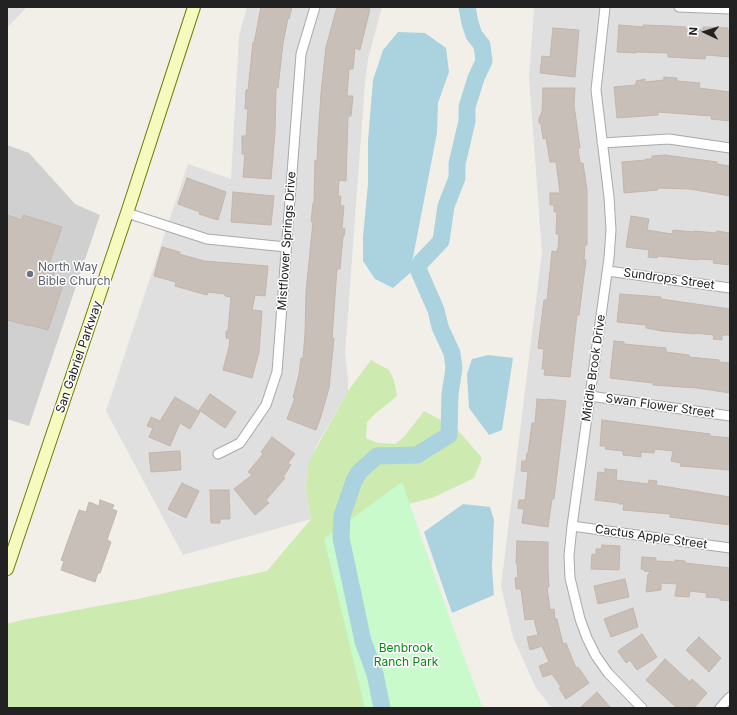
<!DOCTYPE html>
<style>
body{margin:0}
#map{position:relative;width:737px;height:715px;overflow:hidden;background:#f2efe9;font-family:Inter,sans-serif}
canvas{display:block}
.frame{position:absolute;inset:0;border:8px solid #222;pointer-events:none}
.north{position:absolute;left:685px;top:12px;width:40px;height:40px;-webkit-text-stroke:3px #fff;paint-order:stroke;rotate:274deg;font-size:11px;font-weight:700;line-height:16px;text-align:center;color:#222}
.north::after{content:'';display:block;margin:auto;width:14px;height:18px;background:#222;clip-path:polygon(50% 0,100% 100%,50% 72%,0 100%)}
</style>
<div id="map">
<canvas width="737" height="715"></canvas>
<div class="frame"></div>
<div class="north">N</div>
</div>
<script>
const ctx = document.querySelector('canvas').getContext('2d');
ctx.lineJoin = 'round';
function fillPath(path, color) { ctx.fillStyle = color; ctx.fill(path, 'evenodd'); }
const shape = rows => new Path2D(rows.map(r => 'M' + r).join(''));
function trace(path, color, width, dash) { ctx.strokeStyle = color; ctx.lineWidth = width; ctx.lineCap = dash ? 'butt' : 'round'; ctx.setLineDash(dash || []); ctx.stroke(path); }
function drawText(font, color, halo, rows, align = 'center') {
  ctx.font = font + ' Inter,sans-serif'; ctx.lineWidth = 3; ctx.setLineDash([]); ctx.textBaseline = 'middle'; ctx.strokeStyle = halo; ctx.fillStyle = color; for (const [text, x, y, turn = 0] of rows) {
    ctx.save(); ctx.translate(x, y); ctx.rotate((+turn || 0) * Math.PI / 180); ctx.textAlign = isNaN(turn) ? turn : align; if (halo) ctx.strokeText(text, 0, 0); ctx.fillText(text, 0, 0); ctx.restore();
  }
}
const residential = shape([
 [7,7,27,7,7,28],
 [247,7,382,7,368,59,365,83,345,354,348,378,348,391,315,448,306,490,311,519,183,555,106,411,188,164,231,179,239,36],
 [534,7,730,7,730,708,552,708,536,688,513,637,501,586,542,252,529,78]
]);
const religious = shape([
 [7,145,29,153,75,204,100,215,29,426,7,419]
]);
const grass = shape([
 [371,360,389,370,394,380,397,396,376,413,367,422,366,438,378,443,395,444,404,437,424,411,456,428,482,458,474,478,432,498,404,505,416,708,7,708,7,624,22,620,137,599,267,571,311,519,306,490,309,461,348,391]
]);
const park = shape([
 [402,482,450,619,483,708,365,708,324,539]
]);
const water = shape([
 [398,32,425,33,446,48,449,72,438,103,437,133,410,273,393,288,375,279,363,261,363,237,368,184,368,141,373,80,383,50],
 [488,355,513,358,502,430,489,435,469,408,467,374,472,359],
 [463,504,490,507,494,520,492,567,494,595,452,613,424,532]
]);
const river = shape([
 [382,708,375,674,363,641,341,538,342,516,354,481,359,472,377,456,417,455,449,435,450,394,454,368,452,353,440,327,436,310,418,269,421,262,441,241,446,206,457,178,457,164,467,121,467,107,476,78,484,61,482,45,474,35,470,23,467,7]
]);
const building = shape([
 [261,7,292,7,289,19,288,18,283,43,278,88,276,88,275,132,271,179,243,177,245,154,242,154,242,136,246,136,248,109,245,109,246,90,248,90,253,42,254,43,261,7],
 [337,7,361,7,370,9,360,50,355,48,353,69,349,69,347,96,353,96,351,116,348,116,346,181,339,180,338,196,341,196,340,205,344,206,342,228,345,229,344,236,343,236,340,269,337,269,332,338,334,338,329,388,321,416,316,430,287,419,295,398,293,398,299,374,301,358,303,359,305,333,306,292,313,222,311,222,313,203,314,203,315,160,317,161,318,139,321,93,326,47,337,7],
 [619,25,643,27,643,25,670,26,686,27,686,29,703,30,703,27,728,28,728,31,730,31,730,57,706,55,705,59,668,57,668,53,636,52,636,53,617,52,619,25],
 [553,28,579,30,575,77,540,73,542,56,550,57,553,28],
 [664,77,677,78,677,81,700,83,699,88,730,92,730,121,711,119,712,116,658,112,658,115,617,118,614,87,636,85,636,81,645,79,645,82,664,80,664,77],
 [543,88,575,88,574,105,580,148,578,149,580,163,583,163,587,190,587,245,585,245,584,260,586,260,579,315,577,315,570,377,544,375,545,369,542,369,544,349,538,348,544,300,547,300,552,251,557,252,557,249,558,249,559,234,556,234,557,212,554,212,554,205,550,205,550,193,560,193,556,162,550,162,546,138,543,139,541,124,539,123,539,118,542,112,543,88],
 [665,155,717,162,717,164,730,166,730,196,690,189,657,188,658,190,624,193,622,162,646,160,646,159,652,159,652,156,665,155],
 [187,178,226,192,218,220,199,214,200,212,178,204,187,178],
 [233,192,274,196,271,225,231,222,233,192],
 [7,215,22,220,23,215,62,227,49,264,56,267,51,281,63,285,48,330,30,325,30,326,7,320,7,215],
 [631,216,649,219,647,230,672,234,673,230,694,232,694,231,716,233,717,231,730,233,730,265,713,263,714,260,698,259,698,260,658,256,657,258,648,257,649,250,626,247,631,216],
 [162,247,180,252,179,254,204,261,268,266,265,296,255,295,252,310,262,311,259,352,252,378,223,370,229,347,230,339,226,338,226,331,228,331,231,297,225,296,225,294,208,292,207,295,175,286,176,282,154,276,162,247],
 [620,294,661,297,661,299,730,309,730,335,722,335,722,340,713,339,714,335,695,333,695,334,662,331,646,328,646,325,617,322,620,294],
 [614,341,624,342,624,344,666,348,666,352,689,355,689,357,719,360,719,362,730,363,730,393,697,388,653,385,653,383,610,378,614,341],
 [210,394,236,412,225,428,199,410,210,394],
 [175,397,200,412,190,429,180,423,170,446,149,437,153,428,147,426,151,417,160,421,175,397],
 [537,399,547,400,547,399,566,401,554,499,552,499,548,527,522,523,524,509,518,508,519,500,525,500,528,472,521,471,522,461,526,461,527,453,528,453,532,423,535,423,537,399],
 [602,420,710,434,710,436,730,438,730,470,680,466,681,463,671,461,673,451,655,449,654,453,641,452,641,457,623,455,623,451,605,449,606,446,600,446,602,420],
 [272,437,295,454,288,463,291,465,283,477,285,478,266,500,269,503,255,515,234,489,252,475,248,472,263,454,261,452,272,437],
 [176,451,180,451,181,470,151,472,149,453,176,451],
 [605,469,617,470,616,480,648,484,649,480,657,481,656,485,730,497,730,525,670,517,670,514,623,510,624,504,619,504,619,503,595,500,598,472,605,473,605,469],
 [182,483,199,491,186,518,168,509,182,483],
 [210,490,229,490,230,519,220,519,220,523,211,523,210,490],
 [100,500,114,505,112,509,117,511,107,540,111,542,100,573,98,573,95,582,61,570,64,561,61,560,79,510,86,512,89,502,99,506,100,500],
 [517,541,548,542,548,568,549,587,547,587,550,610,554,609,555,619,557,619,563,644,566,643,576,668,578,667,589,683,566,699,559,688,561,687,552,674,543,677,539,666,549,662,542,646,530,650,527,637,538,635,534,619,525,620,521,589,516,589,515,578,518,577,517,564,516,563,517,541],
 [602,545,620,546,619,570,591,569,592,554,596,555,596,549,601,549,602,545],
 [642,557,656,558,656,561,675,562,675,560,685,561,685,563,730,568,730,601,720,600,720,598,706,597,707,593,690,591,689,597,675,596,677,584,661,583,661,590,646,592,648,574,652,572,644,571,644,569,641,569,642,557],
 [625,579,629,597,598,604,594,586,625,579],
 [633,608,638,627,611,637,604,619,633,608],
 [642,634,657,657,637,670,630,660,626,663,618,651,642,634],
 [699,637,721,658,709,672,686,650,699,637],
 [665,659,690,682,692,679,707,693,694,708,677,708,646,680,665,659],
 [597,692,611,708,580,708,597,692]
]);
const street = shape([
 [605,7,596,90,609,197,611,230,609,258,572,526,569,556,570,578,580,619,587,638,596,656,608,673,642,708],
 [679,7,730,9],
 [602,143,669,139,730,148],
 [127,213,207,239,286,247],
 [608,271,730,288],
 [590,396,730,416],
 [218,454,240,443,266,405,277,372,301,54,315,7],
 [572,526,730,548],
 [720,708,730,697]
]);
const secondary = shape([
 [7,569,127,213,194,7]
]);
const markers = [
 [30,274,4,"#6b7280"]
];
const streetNames = [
 ["Mistflower Springs Drive",287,241,-86],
 ["Sundrops Street",669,279,8],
 ["San Gabriel Parkway",79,357,-71],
 ["Middle Brook Drive",594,368,-82],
 ["Swan Flower Street",660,406,8],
 ["Cactus Apple Street",651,537,8]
];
const worshipNames = [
 ["North Way",38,267],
 ["Bible Church",38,281]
];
const parkNames = [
 ["Benbrook",406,648],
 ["Ranch Park",406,662]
];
fillPath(residential, '#e0dfdf');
fillPath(religious, '#d0d0d0');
fillPath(grass, '#cdebb0');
fillPath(park, '#c8facc');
fillPath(water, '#aad3df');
trace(river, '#aad3df', 17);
fillPath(building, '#c7bfb8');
trace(building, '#c4b6ab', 1);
trace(street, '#a9a9a9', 11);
trace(secondary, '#707d05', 14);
trace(street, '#fff', 9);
trace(secondary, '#f7fabf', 12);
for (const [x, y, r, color] of markers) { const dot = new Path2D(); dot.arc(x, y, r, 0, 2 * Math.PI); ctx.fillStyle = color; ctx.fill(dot); trace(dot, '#fff', 1.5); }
drawText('12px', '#222', '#fff', streetNames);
drawText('12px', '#5b616d', '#fff', worshipNames, 'left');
drawText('12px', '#0c8416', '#fff', parkNames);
</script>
